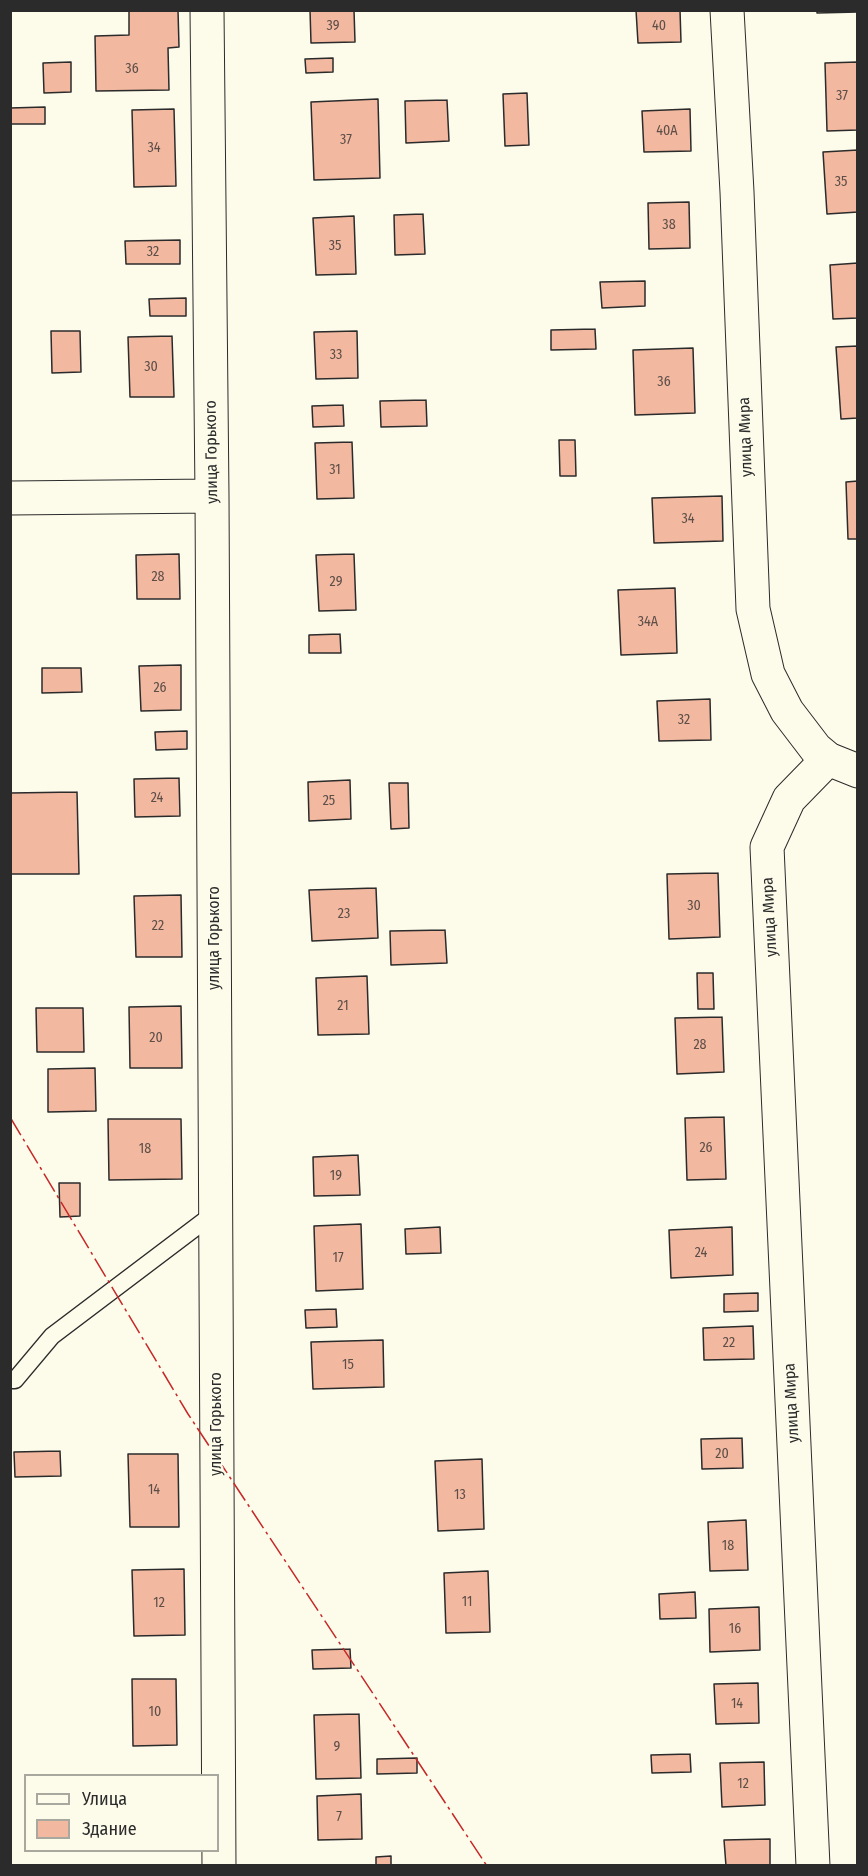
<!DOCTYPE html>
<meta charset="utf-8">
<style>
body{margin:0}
#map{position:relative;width:868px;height:1876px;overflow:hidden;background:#fdfbea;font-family:"Fira Sans Condensed",sans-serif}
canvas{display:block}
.frame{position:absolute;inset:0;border:12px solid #2b2b2b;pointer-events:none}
.legend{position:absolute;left:24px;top:1774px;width:195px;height:78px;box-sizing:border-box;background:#fdfbea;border:2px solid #a9a89e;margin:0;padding:8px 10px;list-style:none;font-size:18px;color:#2b2b2b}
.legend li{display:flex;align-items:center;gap:12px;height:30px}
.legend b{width:30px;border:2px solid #a9a89e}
</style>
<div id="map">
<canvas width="868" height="1876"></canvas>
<div class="frame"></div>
<ul class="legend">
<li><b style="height:8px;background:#fdfbea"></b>Улица</li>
<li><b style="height:16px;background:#f2b8a0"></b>Здание</li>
</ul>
</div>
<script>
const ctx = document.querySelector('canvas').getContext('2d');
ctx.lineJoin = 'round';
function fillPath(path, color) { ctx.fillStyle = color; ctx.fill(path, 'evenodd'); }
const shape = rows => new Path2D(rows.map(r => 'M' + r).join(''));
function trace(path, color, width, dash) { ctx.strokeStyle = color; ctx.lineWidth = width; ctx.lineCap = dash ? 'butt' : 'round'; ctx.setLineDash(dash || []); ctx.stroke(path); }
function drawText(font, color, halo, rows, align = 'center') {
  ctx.font = font + ' "Fira Sans Condensed",sans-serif'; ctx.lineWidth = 4.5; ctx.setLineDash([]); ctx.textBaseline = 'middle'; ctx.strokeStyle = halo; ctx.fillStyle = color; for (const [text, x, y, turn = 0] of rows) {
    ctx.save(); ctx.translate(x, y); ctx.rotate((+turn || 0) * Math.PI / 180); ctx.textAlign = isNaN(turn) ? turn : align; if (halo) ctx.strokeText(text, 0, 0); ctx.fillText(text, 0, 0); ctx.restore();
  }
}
const building = shape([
 [129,10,178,10,179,47,168,48,169,90,96,91,95,36,129,35,129,10],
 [310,10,354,10,355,42,311,43,310,10],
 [636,10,680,10,681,42,638,43,636,10],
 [817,10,858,10,858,12,817,13,817,10],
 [333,58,333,72,306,73,305,59,333,58],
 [71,62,71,92,44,93,43,63,71,62],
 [858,62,858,130,827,131,825,63,858,62],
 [527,93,529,145,505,146,503,94,527,93],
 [378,99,380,178,314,180,311,102,378,99],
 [447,100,449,141,406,143,405,101,447,100],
 [45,107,45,124,10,124,10,108,45,107],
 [174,109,176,186,134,187,132,110,174,109],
 [690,109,691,151,644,152,642,111,690,109],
 [858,150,858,212,827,214,823,152,858,150],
 [689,202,690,248,649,249,648,203,689,202],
 [423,214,425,254,395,255,394,215,423,214],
 [354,216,356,274,316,275,313,218,354,216],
 [180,240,180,264,126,264,125,241,180,240],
 [858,263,858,318,833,319,830,265,858,263],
 [645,281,645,306,602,308,600,282,645,281],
 [186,298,186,316,150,316,149,299,186,298],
 [595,329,596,349,551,350,551,330,595,329],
 [51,331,80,331,81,372,52,373,51,331],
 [357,331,358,378,316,379,314,332,357,331],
 [172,336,174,397,130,397,128,337,172,336],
 [858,346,858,418,841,419,836,347,858,346],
 [693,348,695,413,635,415,633,350,693,348],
 [426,400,427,426,381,427,380,401,426,400],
 [343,405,344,426,313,427,312,406,343,405],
 [559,440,575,440,576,476,560,476,559,440],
 [352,442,354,498,317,499,315,443,352,442],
 [858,481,858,539,848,539,846,482,858,481],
 [722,496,723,541,654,543,652,498,722,496],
 [179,554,180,599,137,599,136,555,179,554],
 [354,554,356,610,319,611,316,555,354,554],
 [675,588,677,653,621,655,618,590,675,588],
 [340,634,341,653,309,653,309,635,340,634],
 [181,665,181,710,141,711,139,666,181,665],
 [42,668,81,668,82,692,42,693,42,668],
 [710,699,711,740,659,741,657,701,710,699],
 [187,731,187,749,156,750,155,732,187,731],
 [179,778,180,816,135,817,134,779,179,778],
 [350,780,351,819,309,821,308,782,350,780],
 [389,783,408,783,409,828,391,829,389,783],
 [77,792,79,874,11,874,10,793,77,792],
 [718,873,720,937,669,939,667,874,718,873],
 [376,888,378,938,312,941,309,890,376,888],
 [181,895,182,957,136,957,134,896,181,895],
 [445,930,447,963,391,965,390,931,445,930],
 [697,973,713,973,714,1009,698,1009,697,973],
 [367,976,369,1034,318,1035,316,978,367,976],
 [181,1006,182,1068,130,1068,129,1007,181,1006],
 [36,1008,83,1008,84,1052,37,1052,36,1008],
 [722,1017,724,1072,677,1074,675,1018,722,1017],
 [95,1068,96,1111,48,1112,48,1069,95,1068],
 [724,1117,726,1179,687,1180,685,1118,724,1117],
 [108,1119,181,1119,182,1179,109,1180,108,1119],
 [358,1155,360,1195,314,1196,313,1157,358,1155],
 [59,1183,80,1183,80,1216,60,1217,59,1183],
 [361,1224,363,1289,316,1291,314,1226,361,1224],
 [440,1227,441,1253,406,1254,405,1229,440,1227],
 [732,1227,733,1275,671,1278,669,1230,732,1227],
 [758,1293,758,1311,724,1312,724,1294,758,1293],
 [336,1309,337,1327,306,1328,305,1310,336,1309],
 [753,1326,754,1359,704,1360,703,1328,753,1326],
 [383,1340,384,1387,313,1389,311,1342,383,1340],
 [742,1438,743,1468,702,1469,701,1439,742,1438],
 [60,1451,61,1476,15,1477,14,1452,60,1451],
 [128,1454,178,1454,179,1527,130,1527,128,1454],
 [482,1459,484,1529,438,1531,435,1461,482,1459],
 [746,1520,748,1570,710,1571,708,1522,746,1520],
 [184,1569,185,1635,134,1636,132,1570,184,1569],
 [488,1571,490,1632,446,1633,444,1573,488,1571],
 [695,1592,696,1618,660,1619,659,1594,695,1592],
 [759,1607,760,1650,710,1652,709,1609,759,1607],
 [350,1649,351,1668,313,1669,312,1650,350,1649],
 [132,1679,176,1679,177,1745,133,1746,132,1679],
 [758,1683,759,1723,716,1724,714,1684,758,1683],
 [359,1714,361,1778,316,1779,314,1715,359,1714],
 [690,1754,691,1772,652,1773,651,1755,690,1754],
 [417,1758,417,1773,377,1774,377,1759,417,1758],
 [764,1762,765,1805,722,1807,720,1763,764,1762],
 [361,1794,362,1839,318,1840,317,1796,361,1794],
 [770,1839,770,1866,726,1866,724,1840,770,1839],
 [391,1856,391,1866,376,1866,376,1857,391,1856]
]);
const service = shape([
 [10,1380,15,1380,52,1336,216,1212]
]);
const minor = shape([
 [207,10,212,496,219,1866],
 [10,498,212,496],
 [813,1866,767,847,789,799,828,759]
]);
const tertiary = shape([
 [727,10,737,192,753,609,768,674,787,711,816,749,828,759,858,771]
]);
const power = shape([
 [10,1117,188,1414,487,1866]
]);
const numberNames = [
 ["39",333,26],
 ["40",659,26],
 ["36",132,69],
 ["37",842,96],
 ["40А",667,131],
 ["37",346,140],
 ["34",154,148],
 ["35",841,182],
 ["38",669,225],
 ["35",335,246],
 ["32",153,252],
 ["33",336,355],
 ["30",151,367],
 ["36",664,382],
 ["31",335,470],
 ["34",688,519],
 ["28",158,577],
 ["29",336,582],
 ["34А",648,622],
 ["26",160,688],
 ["32",684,720],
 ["24",157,798],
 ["25",329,801],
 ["30",694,906],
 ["23",344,914],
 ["22",158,926],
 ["21",343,1006],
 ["20",156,1038],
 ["28",700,1045],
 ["26",706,1148],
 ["18",145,1149],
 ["19",336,1176],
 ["24",701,1253],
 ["17",338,1258],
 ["22",729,1343],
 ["15",348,1365],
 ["20",722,1454],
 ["14",154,1490],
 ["13",460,1495],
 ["18",728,1546],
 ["11",467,1602],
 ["12",159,1603],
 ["16",735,1629],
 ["14",737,1704],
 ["10",155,1712],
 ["9",337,1747],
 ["12",743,1784],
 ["7",339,1817]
];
const streetNames = [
 ["улица Мира",746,437,-92],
 ["улица Горького",212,452,-91],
 ["улица Мира",770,917,-93],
 ["улица Горького",215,938,-90],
 ["улица Мира",792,1403,-93],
 ["улица Горького",217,1424,-90]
];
fillPath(building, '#f2b8a0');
trace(building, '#2b2b2b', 1.5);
trace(service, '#2b2b2b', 19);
trace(minor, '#2b2b2b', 35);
trace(tertiary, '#2b2b2b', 35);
trace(service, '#fdfbea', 16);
trace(minor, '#fdfbea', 33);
trace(tertiary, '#fdfbea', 33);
trace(power, '#c62828', 1.5, [21, 4.5, 3, 4.5]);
drawText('14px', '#5d4e48', null, numberNames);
drawText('16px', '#2b2b2b', '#fdfbea', streetNames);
</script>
